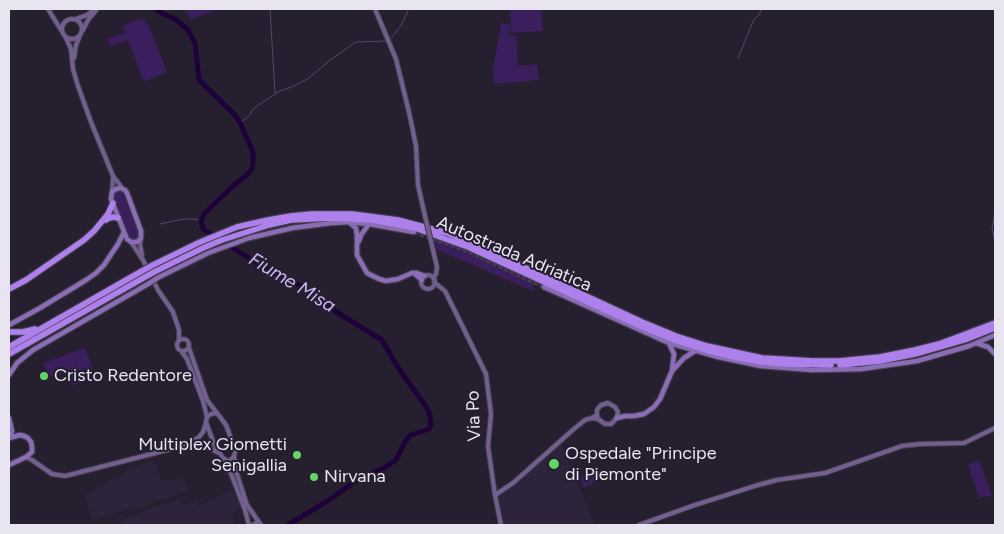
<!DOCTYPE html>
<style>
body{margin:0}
#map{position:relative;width:1004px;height:534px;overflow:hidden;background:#251f30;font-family:Figtree,sans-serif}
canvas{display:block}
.frame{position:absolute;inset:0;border:10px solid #e8e4f0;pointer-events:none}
</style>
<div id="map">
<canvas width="1004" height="534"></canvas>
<div class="frame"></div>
</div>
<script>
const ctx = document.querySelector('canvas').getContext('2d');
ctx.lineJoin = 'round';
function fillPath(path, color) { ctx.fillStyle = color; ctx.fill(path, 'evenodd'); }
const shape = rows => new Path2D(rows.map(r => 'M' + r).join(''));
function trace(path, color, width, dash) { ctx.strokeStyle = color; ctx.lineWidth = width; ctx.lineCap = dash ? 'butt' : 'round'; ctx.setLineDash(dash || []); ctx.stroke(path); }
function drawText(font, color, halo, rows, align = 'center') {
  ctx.font = font + ' Figtree,sans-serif'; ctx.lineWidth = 4; ctx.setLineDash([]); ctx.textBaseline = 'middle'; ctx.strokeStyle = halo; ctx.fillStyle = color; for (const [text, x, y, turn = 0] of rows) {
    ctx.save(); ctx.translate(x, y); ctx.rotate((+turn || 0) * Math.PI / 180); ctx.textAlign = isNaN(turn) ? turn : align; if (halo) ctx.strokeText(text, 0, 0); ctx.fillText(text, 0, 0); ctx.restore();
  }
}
const built = shape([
 [561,443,595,525,505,525,497,497,514,485],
 [154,460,161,481,183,478,188,491,137,508,136,506,93,520,84,495,136,467],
 [233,489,241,508,231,514,235,525,245,523,244,525,115,524,153,507,179,499,181,505,196,501,198,506]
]);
const green = shape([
 [184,9,220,9,191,19],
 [510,9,541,9,543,31,511,33],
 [142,18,149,26,167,72,144,82,128,40,110,46,107,39,125,33,122,26],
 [501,23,510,25,509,35,516,36,518,66,537,64,539,80,494,84,493,69],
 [117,191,121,191,124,196,139,234,139,237,136,241,130,241,113,200,113,193],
 [434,237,459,245,533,279,533,291,436,249],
 [85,348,93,369,83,368,86,380,72,386,65,371,50,377,43,363],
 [979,460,992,495,979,498,968,465],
 [596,471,600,479,584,488,579,479]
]);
const stream = shape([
 [270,9,275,93],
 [390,40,401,25,409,9],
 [738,58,754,19,758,16,762,9],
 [240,123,249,116,254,108,278,92,296,85,309,78,329,61,356,42,386,41],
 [995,212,992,228,995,243],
 [160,224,183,219,194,219,201,221]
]);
const river = shape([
 [155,9,163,14,175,19,188,30,195,43,199,80,234,114,240,123,253,152,253,161,252,169,247,175,234,185,204,214,201,221,203,229,273,273,307,289,338,313,382,340,397,366,427,408,430,416,431,425,429,429,411,435,405,442,396,460,384,468,357,480,329,500,288,525]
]);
const primaryTunnel = shape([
 [414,232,466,250,544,287]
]);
const secondary = shape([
 [48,9,61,30],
 [375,9,396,59,409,112,416,146,418,185,425,216],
 '62 29a10 10 0 1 1 20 0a10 10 0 1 1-20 0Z',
 [76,19,87,15,94,10],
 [83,30,88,20,97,9],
 [66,38,71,49,73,69,78,86,91,122,113,176,123,189],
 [74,58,76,45,79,38],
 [112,192,113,178],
 [141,238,140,244,142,255],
 [131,242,143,260,158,290,173,312,179,330,179,341],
 [433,250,437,267,436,274,433,278],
 '421 282a7 7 0 1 1 14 0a7 7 0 1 1-14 0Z',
 [434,282,445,291,486,374,491,414,488,446,495,495,501,525],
 '177 345a6 6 0 1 1 12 0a6 6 0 1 1-12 0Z',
 [189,348,207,400,217,413],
 [182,352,187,359,203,401,207,417,206,422,214,444,223,458,228,461,231,460,234,456,235,452,232,441,226,425,217,413,211,414,207,417],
 [592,418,598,419,605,424,611,424,615,420,617,416,618,412,615,407,608,403,601,405,597,410,597,415,598,419],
 [189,444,199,437,203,432,206,423],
 [234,456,236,471,247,505,261,525],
 [26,457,32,460,52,474,65,476,187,445,203,445,219,453],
 [223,458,232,476,245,510,249,525],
 [495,495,513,483,575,428,585,420,592,418,597,415],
 [253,525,256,523,259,523],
 [639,525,692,506,758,485,777,480,825,473,902,446,920,444,964,443,995,428]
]);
const primary = shape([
 [120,188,125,190,127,193,141,231,141,238,137,242,131,242,127,239,111,199,112,192,116,189,120,188],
 [350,223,356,228,357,235,357,255,367,273,379,279,386,281,398,279,412,273,417,273,425,276],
 [359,241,361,235,369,224],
 [415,274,422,280],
 [159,277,208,253,249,238,292,228,331,223,349,222,369,224,414,232],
 [544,287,669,343,718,357,761,366,812,370,861,369,917,361,969,346,995,335],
 [9,325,40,308,86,280,96,273,104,265,118,244,124,232],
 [976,343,988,347,995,354],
 [673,370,684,358,695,351],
 [9,375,17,363,33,350,148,284],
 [9,418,12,431,10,438],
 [617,418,625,416,634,416,644,414,654,407,660,399,672,371,674,354,669,343],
 [9,438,20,435,24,436,28,438,31,442,32,447,32,452,26,457,9,465]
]);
const highway = shape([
 [106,220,109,218,113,217,118,218],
 [153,265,198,243,237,227,268,220,291,216,312,214,352,214,398,220,447,233,489,251,642,322,676,336,707,346,762,358,813,361,839,361,880,357,915,350,939,344,995,323],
 [156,271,203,248,222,240,269,225,291,220,312,219,331,218,372,220,415,228,468,247,640,326,674,340,706,350,738,358,763,362,785,364,831,365],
 [9,289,26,280,84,240,94,231,108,214,113,203],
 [9,332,23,332,35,329],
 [9,347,142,271],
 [9,354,145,277],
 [840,365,880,361,915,354,967,339,995,328]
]);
const secondaryBridge = shape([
 [425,216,433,250]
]);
const primaryBridge = shape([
 [148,284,159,277]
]);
const highwayBridge = shape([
 [142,271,153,265],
 [145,277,156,271]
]);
const markers = [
 [44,376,5,"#64d468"],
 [297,455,5,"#64d468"],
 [554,464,6,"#64d468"],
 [314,477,5,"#64d468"]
];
const streetNames = [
 ["Autostrada Adriatica",514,254,23],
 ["Via Po",474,416,-92]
];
const poiNames = [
 ["Cristo Redentore",54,376],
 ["Multiplex Giometti",287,445,"right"],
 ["Senigallia",287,466,"right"],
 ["Ospedale \"Principe",565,454],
 ["di Piemonte\"",565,475],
 ["Nirvana",324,477]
];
const waterNames = [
 ["Fiume Misa",292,283,31]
];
fillPath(built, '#2d243b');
fillPath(green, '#3b1e5d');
trace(stream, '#5a456e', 1);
trace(river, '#1d0137', 5);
trace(primaryTunnel, '#423d4d', 4.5, [4.5, 2]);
trace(secondary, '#423d4c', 6);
trace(primary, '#423d4c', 7);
trace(highway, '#423d4c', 8);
trace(secondary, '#725f8e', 4);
trace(primary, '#8b6db6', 4.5);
trace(highway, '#ad80ec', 5.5);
trace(secondaryBridge, '#423d4c', 6, []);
trace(primaryBridge, '#423d4c', 7, []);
trace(highwayBridge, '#423d4c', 8, []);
trace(secondaryBridge, '#725f8e', 4);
trace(primaryBridge, '#8b6db6', 4.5);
trace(highwayBridge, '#ad80ec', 5.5);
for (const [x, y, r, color] of markers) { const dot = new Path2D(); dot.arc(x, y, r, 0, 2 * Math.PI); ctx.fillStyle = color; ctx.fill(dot); trace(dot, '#251f30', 2); }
drawText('18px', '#e8e4f0', '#251f30', streetNames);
drawText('18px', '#e8e4f0', '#251f30', poiNames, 'left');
drawText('italic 19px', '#ceb6f6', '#251f30', waterNames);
</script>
